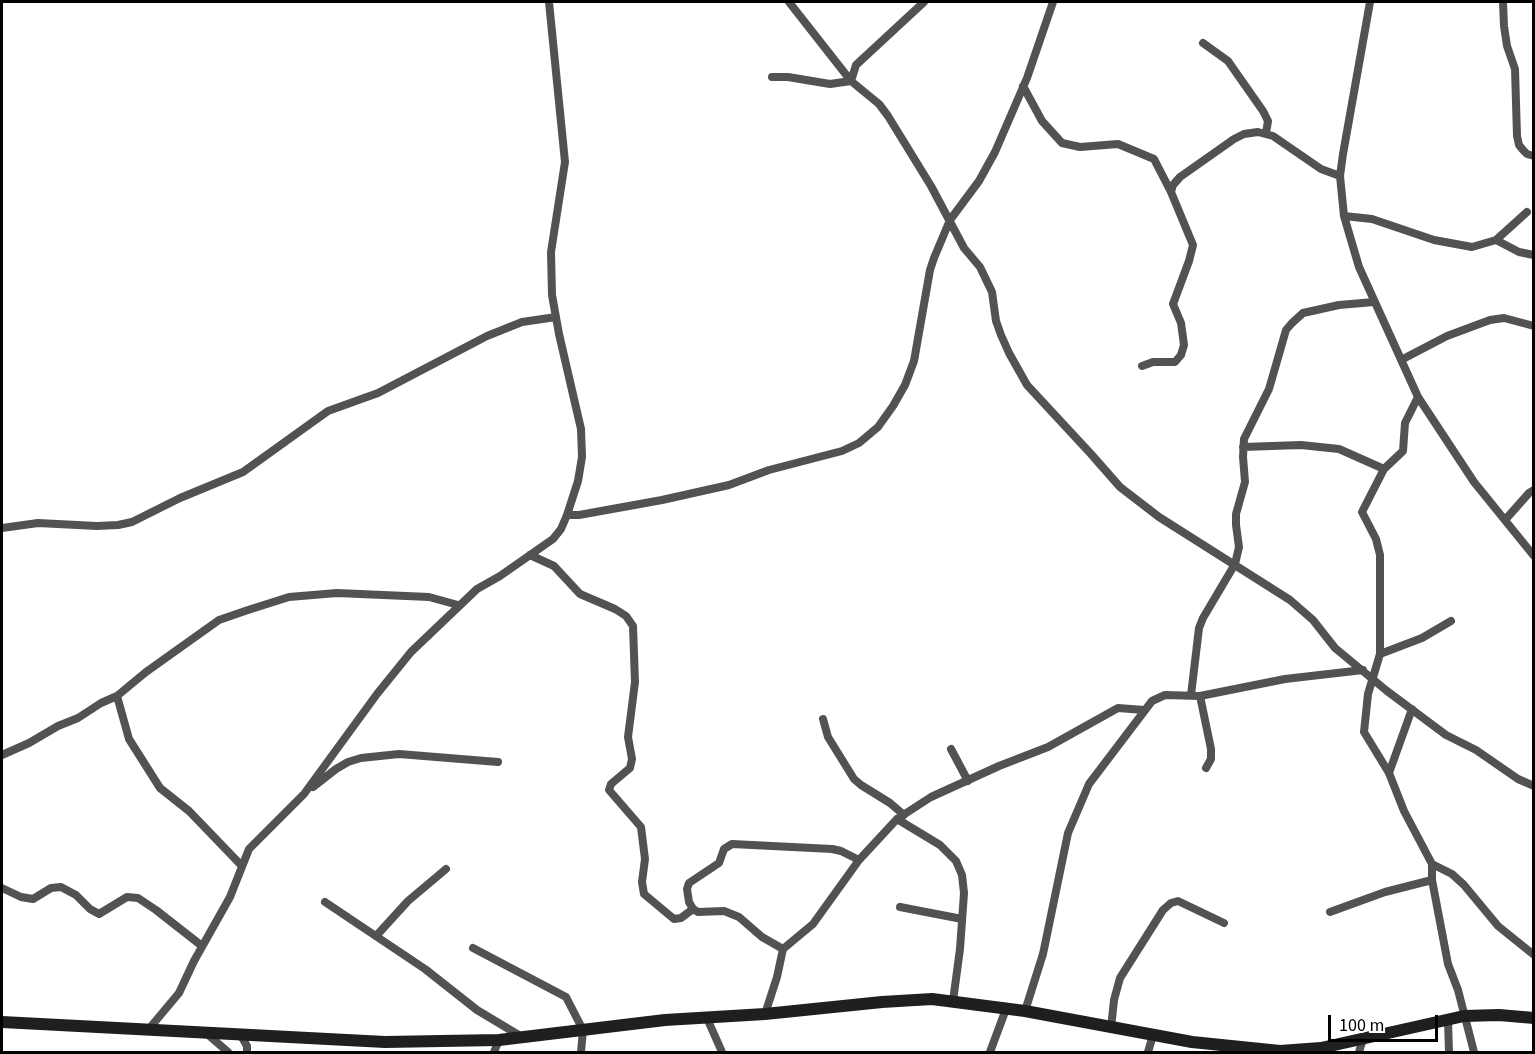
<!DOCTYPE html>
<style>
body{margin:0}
#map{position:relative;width:1535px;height:1054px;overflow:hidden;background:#fff;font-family:"Source Sans 3",sans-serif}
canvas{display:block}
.frame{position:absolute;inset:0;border:3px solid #000;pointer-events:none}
.scale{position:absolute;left:1328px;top:1015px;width:110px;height:27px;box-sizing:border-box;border:3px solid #000;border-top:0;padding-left:8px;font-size:18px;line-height:21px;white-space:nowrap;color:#000;-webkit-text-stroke:4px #fff;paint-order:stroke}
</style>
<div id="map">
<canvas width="1535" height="1054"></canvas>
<div class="frame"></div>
<div class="scale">100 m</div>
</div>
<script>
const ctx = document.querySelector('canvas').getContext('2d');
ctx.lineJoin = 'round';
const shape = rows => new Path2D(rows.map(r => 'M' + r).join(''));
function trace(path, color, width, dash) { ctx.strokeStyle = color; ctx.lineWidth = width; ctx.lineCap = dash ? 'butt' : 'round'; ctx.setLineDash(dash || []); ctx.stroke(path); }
const street = shape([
 [789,2,851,81,879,104,888,116,931,186,964,248,980,267,992,292,996,321,1001,335,1009,353,1027,385,1091,454,1120,487,1159,517,1290,600,1313,620,1335,648,1387,691,1446,735,1476,750,1518,779,1534,786],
 [1370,2,1343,154,1340,176,1344,216,1359,267,1418,397,1474,482,1534,556],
 [1503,2,1504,26,1507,46,1515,69,1517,136,1519,145,1523,150,1527,154,1534,156],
 [1203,43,1228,61,1263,111,1268,121,1266,133],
 [772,77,788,77,830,84,851,81,856,65,924,2],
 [1023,86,1042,121,1062,143,1080,147,1118,144,1154,159,1171,192],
 [1344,216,1372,219,1434,240,1472,247,1496,240,1519,252,1534,255],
 [1496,240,1527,212],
 [1401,360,1447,336,1490,320,1504,318,1534,326],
 [1142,366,1153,362,1175,362,1181,355,1184,345,1181,323,1173,304,1189,261,1193,245,1171,192,1173,185,1180,177,1234,139,1244,134,1258,132,1273,136,1321,169,1340,176],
 [1418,397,1405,423,1403,451,1384,469,1362,512,1376,539,1380,555,1380,654,1368,694,1364,732,1389,773,1404,811,1432,864,1432,880,1448,964,1458,990,1474,1052],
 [1243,447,1301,445,1339,449,1384,469],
 [567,515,579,515,662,500,729,485,769,470,842,451,859,443,878,427,893,406,905,385,914,361,930,270,934,258,950,220,979,181,995,152,1027,78,1053,2],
 [1505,520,1529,493,1534,490],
 [2,528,38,523,97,526,118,525,132,522,180,498,243,472,328,411,378,393,487,336,522,322,556,317],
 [530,555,554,566,580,594,615,609,626,616,633,626,635,682,628,737,632,759,630,768,611,784,609,790,641,827,645,859,642,882,644,894,674,919,681,918,693,909],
 [1380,654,1422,638,1451,621],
 [1191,695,1199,628,1203,618,1235,564,1239,547,1236,525,1236,514,1245,482,1243,457,1244,439,1269,389,1286,330,1292,323,1303,313,1339,305,1374,302],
 [117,696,129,739,160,788,189,811,241,865],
 [1200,696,1211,749,1211,759,1206,768],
 [823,719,828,737,854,779,861,785,890,803,904,815],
 [951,749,968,781],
 [2,755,29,743,58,726,78,718,101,703,117,696,146,672,219,620,248,610,289,597,337,593,429,597,458,605],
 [1389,773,1412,709],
 [313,787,336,769,348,762,361,758,399,754,498,762],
 [897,819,940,845,956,861,962,875,964,893,960,949,953,1001],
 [1432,864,1452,874,1464,885,1498,926,1534,955],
 [2,888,21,897,33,899,51,888,61,887,76,895,90,909,99,914,127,897,138,898,156,910,202,946],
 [325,902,425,969,477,1010,522,1037],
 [900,907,962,919],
 [1330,912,1385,892,1432,880],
 [377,935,408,901,446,869],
 [473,948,566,997,583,1030,581,1052],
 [783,949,762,937,739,917,724,911,698,912,693,909,689,902,687,889,689,883,719,863,724,849,732,844,832,849,841,851,859,860],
 [1025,1011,1043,954,1068,833,1089,784,1152,701,1165,695,1200,696,1285,679,1363,670],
 [765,1014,777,977,783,949,813,924,859,860,897,819,931,797,999,766,1048,747,1118,708,1144,710],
 [706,1016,722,1052],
 [1448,1020,1449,1052],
 [1111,1028,1114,1000,1120,978,1163,910,1171,903,1178,901,1224,923],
 [148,1030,179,993,194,961,230,897,249,849,304,794,377,694,411,652,477,589,500,576,553,539,561,529,567,515,578,481,582,457,581,429,559,334,552,295,551,252,565,162,549,2],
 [206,1033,228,1052],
 [240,1034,247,1046,247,1052],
 [494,1052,499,1040],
 [990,1052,1006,1009],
 [1148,1052,1153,1035],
 [1359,1052,1363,1039]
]);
const secondary = shape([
 [2,1022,385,1042,499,1040,665,1020,765,1014,882,1002,932,999,1025,1011,1192,1042,1280,1051,1321,1048,1464,1016,1499,1015,1534,1018]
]);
trace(street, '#525252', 8);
trace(secondary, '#1f1f1f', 12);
</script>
